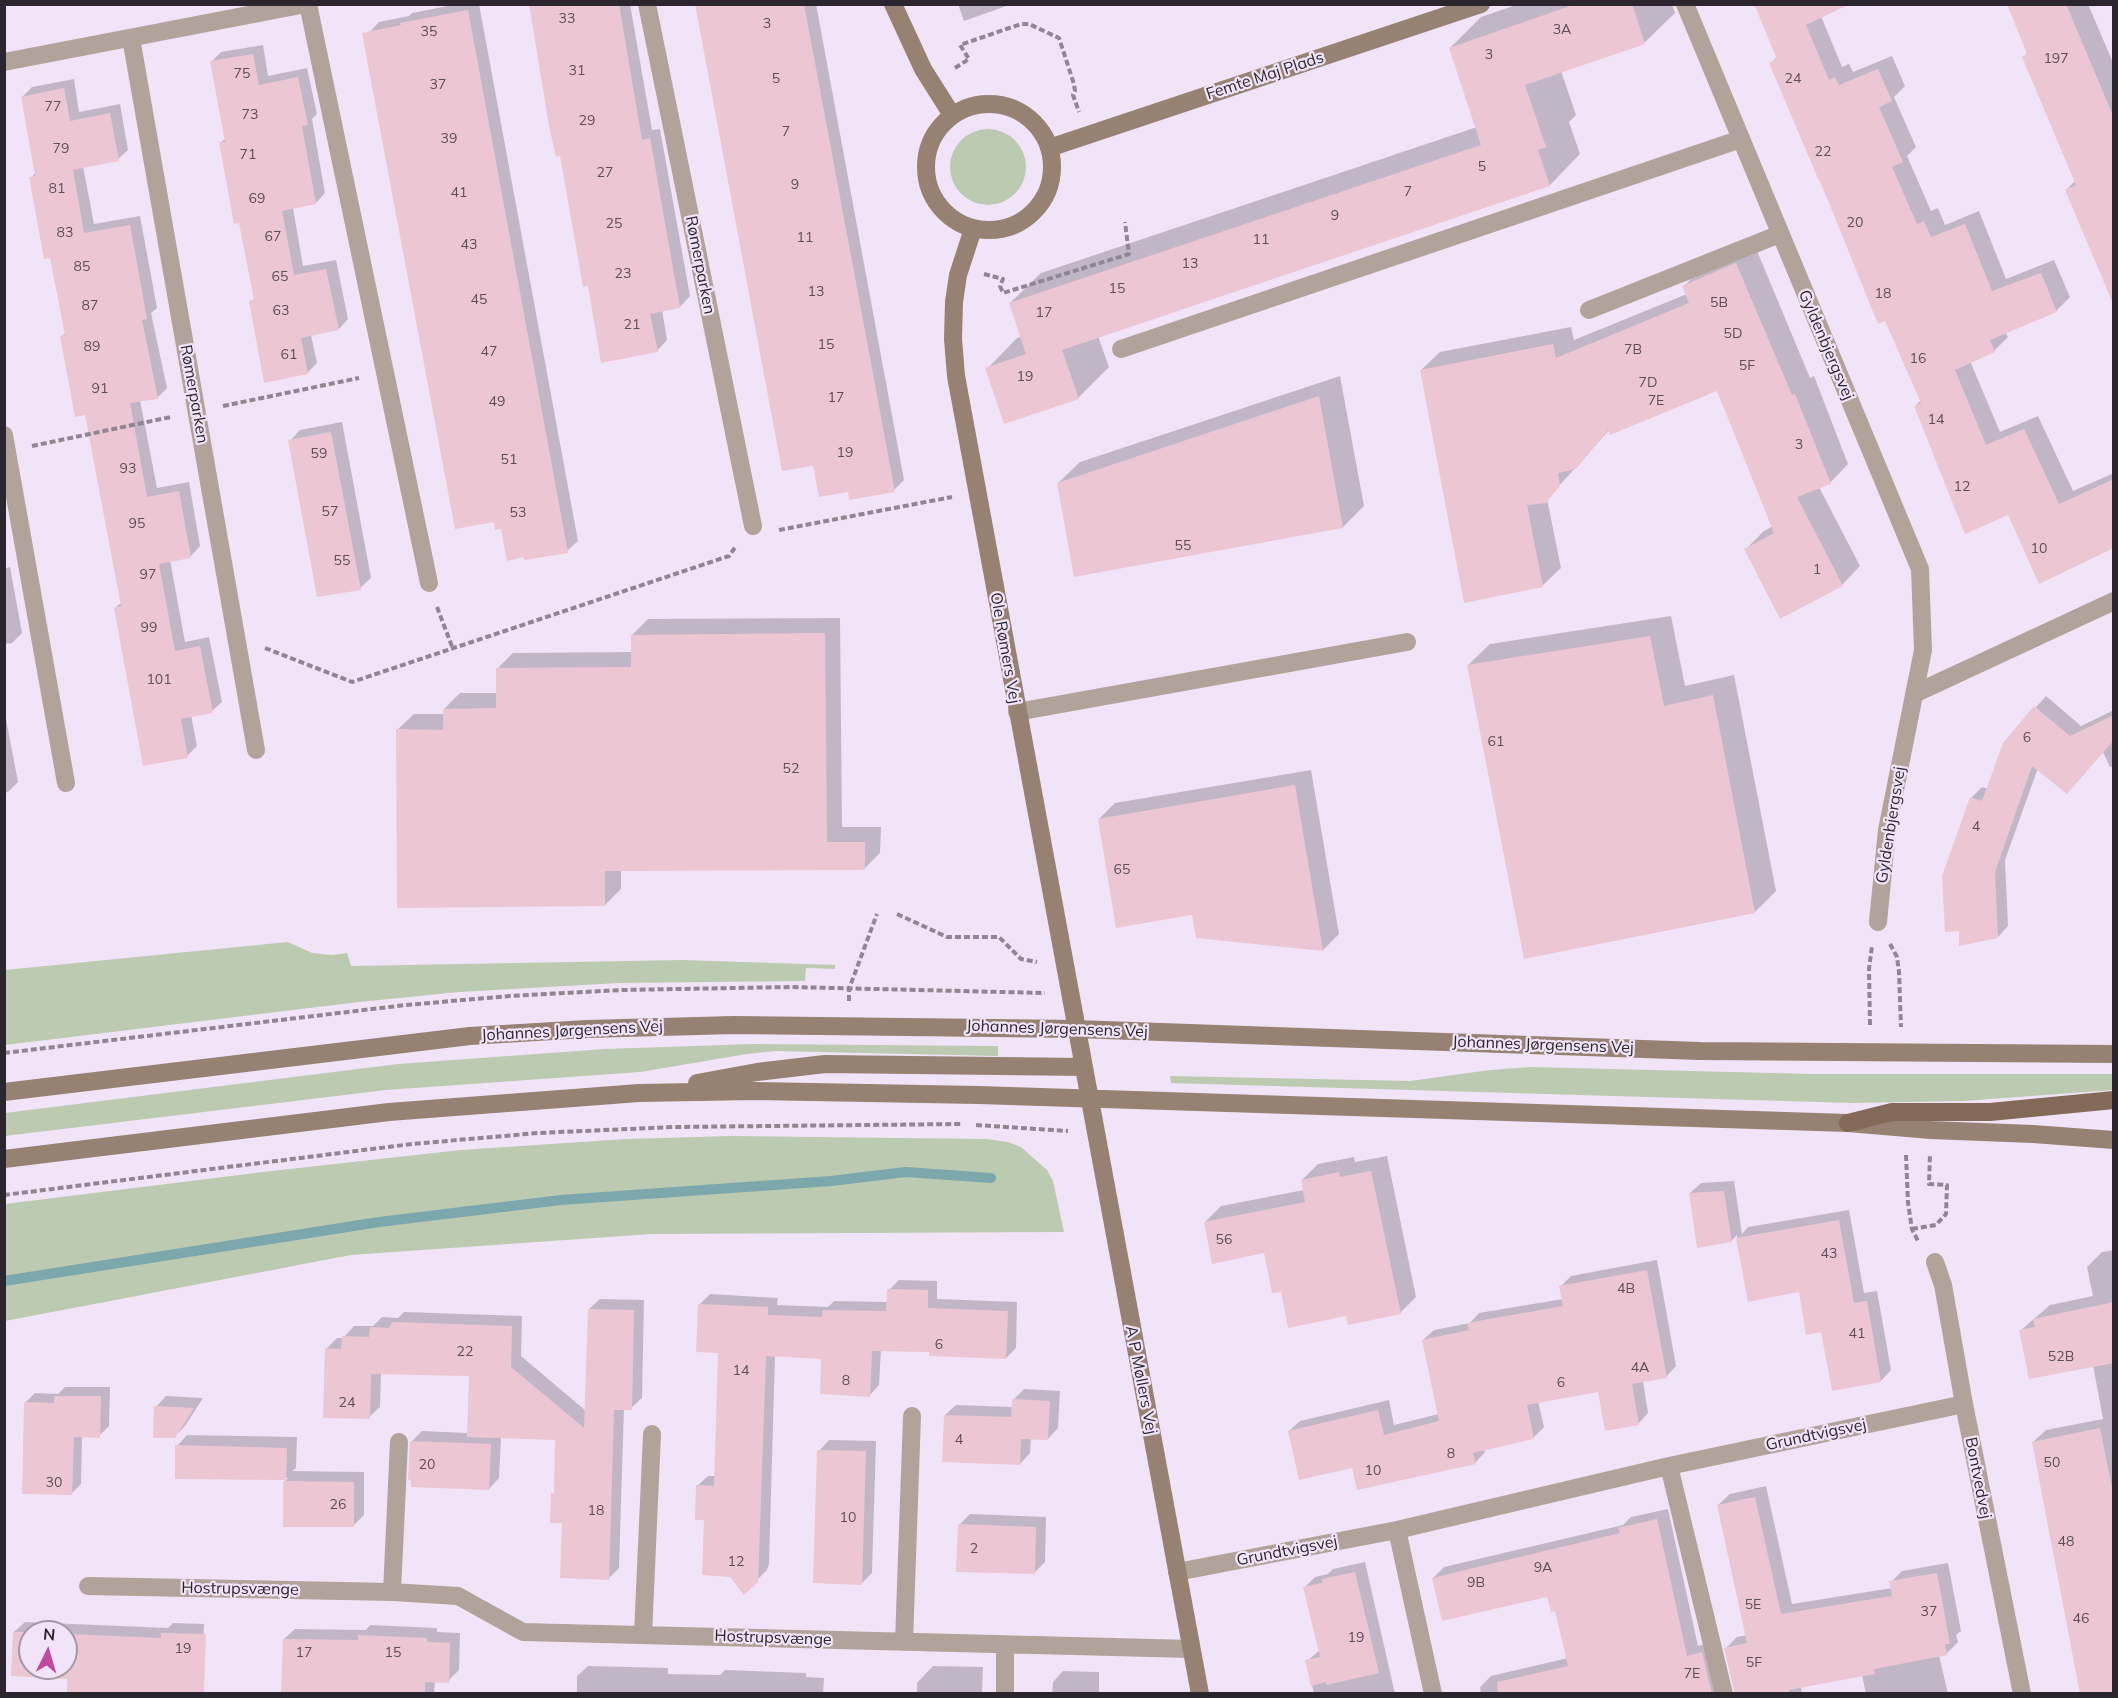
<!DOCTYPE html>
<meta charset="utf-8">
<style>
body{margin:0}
#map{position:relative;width:2118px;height:1698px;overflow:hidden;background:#f2e4f8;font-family:Mulish,sans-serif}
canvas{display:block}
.frame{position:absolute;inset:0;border:6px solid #2b262e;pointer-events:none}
.north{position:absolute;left:18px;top:1620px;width:60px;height:60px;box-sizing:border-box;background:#f2e4f8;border:2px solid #a298a7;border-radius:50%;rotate:5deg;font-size:16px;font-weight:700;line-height:24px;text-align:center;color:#2b262e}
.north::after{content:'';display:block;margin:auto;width:21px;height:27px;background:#c14aa0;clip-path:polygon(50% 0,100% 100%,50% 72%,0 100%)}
</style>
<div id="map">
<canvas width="2118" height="1698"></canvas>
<div class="frame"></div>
<div class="north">N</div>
</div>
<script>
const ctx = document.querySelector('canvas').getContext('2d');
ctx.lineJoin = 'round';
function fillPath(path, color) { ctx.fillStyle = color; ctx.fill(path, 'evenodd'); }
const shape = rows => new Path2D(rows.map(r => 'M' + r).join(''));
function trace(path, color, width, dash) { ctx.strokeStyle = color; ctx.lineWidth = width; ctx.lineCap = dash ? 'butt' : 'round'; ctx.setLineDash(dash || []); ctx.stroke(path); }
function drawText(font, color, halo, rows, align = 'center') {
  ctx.font = font + ' Mulish,sans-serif'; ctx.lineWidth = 4.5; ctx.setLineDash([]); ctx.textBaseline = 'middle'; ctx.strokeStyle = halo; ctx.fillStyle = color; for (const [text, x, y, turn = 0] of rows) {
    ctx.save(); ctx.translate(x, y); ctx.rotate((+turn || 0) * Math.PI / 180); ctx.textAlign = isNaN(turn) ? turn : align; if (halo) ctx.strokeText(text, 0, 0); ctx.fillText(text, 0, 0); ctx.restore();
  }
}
const green = shape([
 '950 167a38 38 0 1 1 76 0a38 38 0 1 1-76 0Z',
 [288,942,312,953,332,955,347,953,351,966,682,960,835,965,835,969,806,968,805,981,619,983,459,992,359,1002,5,1045,5,970],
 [753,1044,998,1046,998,1056,775,1051,747,1054,640,1072,386,1090,5,1136,5,1113,398,1064,605,1049],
 [1531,1067,1813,1074,2113,1074,2114,1090,1963,1101,1852,1103,1171,1083,1170,1076,1410,1081,1490,1070],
 [731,1136,986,1139,1008,1142,1021,1147,1047,1170,1053,1181,1064,1232,651,1234,351,1255,5,1321,5,1204,263,1172,461,1150,626,1139]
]);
const shadow = shape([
 [458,4,479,4,578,541,567,551,502,527,369,33,379,22,409,16,412,13],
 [531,4,630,4,652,130,660,129,690,296,680,307,662,310,667,340,657,351,589,284],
 [697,4,816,4,904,480,894,490,849,490,815,464],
 [958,4,1012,4,964,21],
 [1519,4,1672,4,1675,13,1644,43,1561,71,1576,115,1569,122,1580,154,1550,185,1098,336,1109,367,1078,398,987,369,1017,338,1021,337,1010,303,1041,273,1477,127,1450,48,1481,17],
 [2009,4,2088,4,2114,65,2114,298,2066,190,2076,180,2024,57,2028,52],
 [1756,6,1821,16,1842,67,1849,64,1853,72,1892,56,1905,86,1894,97,1916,147,1907,156,1931,211,1938,208,1945,225,1979,211,2006,279,2054,260,2070,297,2056,311,2005,332,2008,337,1994,351,1970,361,2000,432,2038,416,2073,491,2114,473,2114,546,2008,513,1915,406,1921,400,1771,63,1778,56],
 [263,45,268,76,307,68,317,114,312,119,325,193,316,203,293,208,303,266,336,260,348,319,339,329,311,335,317,363,307,373,251,302,255,298,240,221,220,143,226,138,211,62,221,52],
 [74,79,79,112,120,104,128,150,118,159,83,166,94,224,140,216,157,308,151,313,167,388,157,398,140,400,157,488,189,482,200,546,191,556,170,560,185,642,209,637,222,702,212,711,191,715,197,746,187,756,115,608,122,602,87,414,62,336,66,332,51,256,31,178,36,172,22,97,32,87],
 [1755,246,1810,378,1814,376,1848,464,1830,483,1819,487,1860,566,1842,585,1746,549,1764,531,1773,526,1718,389,1610,429,1578,465,1547,499,1561,568,1542,586,1421,370,1440,352,1571,327,1574,340,1687,294,1684,286,1702,268],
 [1340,376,1364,506,1343,527,1058,483,1080,462],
 [342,422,371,578,360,588,290,441,300,430],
 [10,567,22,633,12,643,4,644,4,569],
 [1671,616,1685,686,1734,675,1776,891,1755,912,1468,665,1490,644],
 [840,618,842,827,881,827,880,853,864,869,621,870,621,889,605,905,397,730,414,714,444,714,444,709,460,693,497,693,497,669,513,653,632,652,632,635,648,619],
 [2046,696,2081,726,2114,710,2114,766,2110,767,2103,752,2038,768,2005,860,2008,926,1998,937,1971,798,1982,787,1988,789,2004,743],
 [4,708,18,782,8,792,4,793],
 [1311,770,1339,934,1323,950,1193,913,1099,819,1115,803],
 [1387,1156,1416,1297,1400,1313,1347,1315,1282,1290,1265,1251,1205,1222,1221,1206,1304,1190,1302,1180,1318,1164,1354,1157,1355,1162],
 [1734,1181,1742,1234,1748,1227,1849,1210,1864,1293,1877,1291,1891,1370,1881,1381,1822,1330,1800,1291,1749,1300,1737,1235,1731,1241,1690,1193,1701,1183],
 [2114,1250,2114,1694,2033,1442,2046,1430,2103,1419,2093,1365,2021,1330,2050,1305,2093,1296,2087,1267,2102,1252],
 [1657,1260,1676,1366,1666,1377,1643,1381,1648,1413,1638,1424,1599,1390,1538,1401,1544,1427,1533,1438,1484,1449,1485,1452,1475,1463,1353,1466,1289,1431,1300,1421,1389,1400,1394,1425,1439,1414,1423,1340,1434,1330,1470,1323,1479,1313,1563,1299,1561,1286,1571,1276],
 [899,1280,937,1281,937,1299,1017,1302,1016,1348,1006,1358,930,1351,881,1349,879,1385,869,1396,823,1357,775,1355,769,1564,767,1570,744,1593,705,1519,697,1486,708,1476,716,1476,720,1352,700,1304,710,1294,778,1298,777,1305,828,1307,834,1301,888,1302,889,1290],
 [600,1299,644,1300,642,1398,631,1408,624,1408,619,1568,608,1579,563,1522,553,1494,555,1491,557,1439,501,1437,499,1478,489,1489,411,1442,422,1431,468,1433,470,1375,381,1373,380,1407,369,1417,326,1349,337,1338,343,1338,354,1326,373,1326,382,1317,398,1318,404,1312,522,1316,521,1356,586,1411,589,1309],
 [65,1387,110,1387,109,1426,99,1436,82,1436,81,1484,71,1494,25,1403,35,1393,58,1394],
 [1024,1389,1060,1391,1058,1428,1048,1439,1031,1438,1030,1453,1020,1464,945,1415,956,1405,1013,1407,1013,1400],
 [166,1396,203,1398,185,1426,174,1437,156,1407],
 [187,1435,297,1437,296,1468,292,1471,364,1472,364,1515,353,1526,284,1482,288,1478,176,1477,177,1446],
 [829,1440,876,1441,872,1573,861,1584,819,1451],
 [1766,1486,1792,1604,1892,1588,1891,1582,1902,1571,1948,1563,1961,1631,1956,1635,1958,1642,1947,1653,1939,1655,1948,1694,1866,1694,1862,1675,1801,1686,1802,1694,1736,1694,1726,1648,1737,1637,1747,1635,1718,1505,1730,1494],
 [1668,1509,1698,1646,1713,1642,1727,1691,1734,1694,1481,1694,1480,1687,1491,1676,1568,1658,1556,1609,1549,1595,1433,1578,1444,1567,1623,1525,1631,1517],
 [970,1514,1046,1517,1045,1562,1034,1573,959,1525],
 [1365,1562,1395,1694,1314,1694,1307,1661,1320,1650,1305,1587,1315,1577,1328,1574,1333,1569],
 [25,1622,168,1628,173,1623,204,1624,201,1694,69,1677,12,1675,14,1632],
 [30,1632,66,1632,66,1668,30,1668],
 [370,1625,437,1628,437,1632,460,1633,459,1670,448,1681,435,1681,434,1694,283,1694,284,1639,295,1629,366,1630],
 [588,1666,668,1668,668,1674,720,1675,725,1670,806,1673,806,1677,824,1678,823,1694,577,1694,577,1676],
 [933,1666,983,1667,982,1694,917,1694,917,1683],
 [1063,1671,1099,1672,1099,1693,1113,1694,1052,1694,1053,1682]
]);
const stream = shape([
 [4,1281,379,1222,561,1200,831,1181,906,1172,991,1178]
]);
const building = shape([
 [529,4,619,4,642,140,650,138,680,308,650,314,658,352,601,363,588,286,583,287,560,156,556,157,549,126],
 [695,4,804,4,895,492,849,500,848,492,819,497,813,466,782,471],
 [1576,4,1632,4,1645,44,1525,85,1546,147,1538,150,1550,186,1062,350,1079,399,1004,424,985,368,1026,354,1009,303,1481,145,1449,48],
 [1754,4,1850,4,1806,25,1829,80,1835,77,1839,85,1878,69,1892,101,1879,107,1903,162,1892,167,1917,224,1924,221,1931,237,1965,224,1992,291,2041,273,2057,312,1990,340,1995,352,1955,370,1986,445,2024,429,2059,504,2114,479,2114,548,2039,584,2008,515,1965,534,1914,406,1921,403,1885,321,1878,324,1820,181,1819,181,1769,63,1777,59],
 [2007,4,2066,4,2114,118,2114,306,2065,190,2076,185,2022,57,2027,54],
 [468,10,568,553,524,560,524,557,507,561,501,529,495,530,494,522,455,529,362,33,401,25,400,23],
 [253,54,259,85,298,77,308,125,302,126,316,204,282,211,294,275,326,269,339,330,301,338,308,374,264,383,249,301,254,300,239,223,234,224,219,142,225,142,210,61],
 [64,88,70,121,110,113,119,161,73,170,84,233,130,225,147,319,142,320,158,399,130,403,147,497,179,491,191,558,159,564,175,651,200,646,213,713,181,719,188,758,143,766,114,608,121,606,85,415,75,417,60,336,65,335,50,258,44,259,29,177,35,176,21,97],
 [1736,263,1792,395,1795,394,1831,484,1797,497,1843,586,1780,619,1744,549,1774,533,1717,391,1610,435,1608,430,1576,469,1558,473,1560,486,1546,503,1527,505,1543,587,1464,603,1420,370,1553,344,1556,358,1689,303,1682,286],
 [1319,396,1343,528,1074,577,1057,483],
 [331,432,361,590,317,597,288,440],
 [825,633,827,842,865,842,865,870,605,871,605,906,397,908,396,729,443,730,443,709,496,708,496,668,631,667,631,635],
 [1650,636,1664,706,1713,695,1755,913,1524,959,1467,665],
 [2034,706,2070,736,2114,715,2114,740,2067,794,2032,766,1995,872,1998,938,1959,946,1959,931,1945,932,1942,876,1970,797,1982,801,2003,743],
 [1295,785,1323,951,1196,938,1192,915,1116,928,1098,819],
 [1371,1171,1401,1314,1348,1325,1346,1316,1288,1328,1281,1292,1272,1293,1264,1253,1212,1264,1204,1222,1305,1202,1301,1180,1339,1172,1340,1177],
 [1724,1191,1732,1242,1697,1248,1689,1193],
 [1839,1220,1854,1303,1867,1301,1881,1382,1832,1391,1821,1332,1806,1335,1799,1292,1748,1302,1736,1238],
 [1647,1270,1667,1378,1632,1384,1639,1425,1605,1431,1598,1392,1527,1405,1534,1439,1473,1453,1476,1464,1357,1490,1352,1468,1299,1480,1288,1431,1378,1410,1384,1435,1439,1421,1422,1340,1469,1330,1467,1323,1563,1306,1559,1286],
 [887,1289,928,1290,928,1308,1008,1311,1006,1359,929,1356,929,1352,872,1351,870,1397,820,1394,821,1359,766,1356,758,1582,744,1595,730,1577,702,1575,704,1520,695,1520,696,1485,714,1486,718,1353,696,1352,698,1304,768,1307,768,1315,822,1317,823,1310,886,1311],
 [2114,1302,2114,1363,2029,1379,2019,1330,2035,1327,2033,1319],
 [588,1309,634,1310,632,1410,614,1410,609,1580,560,1578,562,1523,550,1523,551,1493,554,1493,555,1440,467,1437,469,1376,371,1374,370,1419,323,1418,325,1348,341,1349,342,1336,369,1337,370,1327,389,1328,392,1322,512,1326,511,1367,584,1428],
 [54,1396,101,1396,100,1438,74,1437,72,1495,22,1494,24,1402,54,1403],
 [1012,1399,1050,1401,1048,1440,1021,1439,1020,1465,942,1462,944,1415,1011,1417],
 [154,1406,194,1408,175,1438,153,1438],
 [2100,1428,2114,1498,2114,1694,2080,1694,2032,1442],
 [410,1441,491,1444,489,1490,411,1487,411,1480,408,1480],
 [175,1445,287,1448,286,1480,175,1479],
 [817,1450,866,1451,862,1585,813,1583],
 [283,1481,354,1482,354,1527,283,1527],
 [1755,1497,1781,1614,1892,1596,1889,1581,1937,1573,1950,1644,1945,1644,1947,1655,1874,1669,1875,1674,1789,1690,1789,1694,1735,1694,1724,1648,1747,1643,1717,1505],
 [1657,1519,1687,1656,1702,1652,1712,1694,1498,1694,1497,1682,1568,1666,1555,1611,1551,1612,1547,1597,1442,1621,1432,1578,1620,1533,1618,1528],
 [958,1524,1036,1527,1035,1574,956,1572],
 [1355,1572,1379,1673,1326,1685,1326,1682,1311,1686,1305,1660,1320,1657,1303,1587,1322,1583,1322,1579],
 [13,1632,30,1632,30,1668,66,1668,66,1634,161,1638,161,1633,206,1634,204,1694,67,1694,67,1679,11,1676],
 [358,1635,427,1638,427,1642,450,1643,449,1683,425,1682,425,1694,281,1694,283,1639,358,1640]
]);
const path = shape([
 [955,68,969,59,960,45,1021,24,1029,24,1059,38,1074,84,1075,91,1073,95,1079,112],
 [984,274,1003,279,1000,286,1003,293,1129,254,1125,222],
 [223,406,359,378],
 [32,446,171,417],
 [779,530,952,497],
 [437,607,453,649],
 [265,648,352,682,729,556,736,546],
 [897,914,947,937,999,937,1021,959,1037,962],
 [1890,944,1897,957,1899,972,1901,1027],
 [849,1001,849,989,877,914],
 [1870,1025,1869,969,1872,946],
 [4,1053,406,1005,510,996,621,990,791,987,1045,993],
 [976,1125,1068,1131],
 [1906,1155,1908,1203,1912,1229,1918,1241],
 [4,1195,412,1144,538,1133,674,1127,963,1124],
 [1912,1229,1936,1225,1946,1214,1947,1185,1929,1184,1930,1154]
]);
const lane = shape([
 [1589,310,1780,234],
 [1121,349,1741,139],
 [1017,712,1407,642]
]);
const street = shape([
 [308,4,429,583],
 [647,4,753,526],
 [1685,4,1920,569,1923,650,1887,830,1878,922],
 [131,38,256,750],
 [4,62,306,4],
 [4,435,66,783],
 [1914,694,2114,601],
 [1935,1262,1943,1285,1964,1404,2022,1694],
 [1669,1466,1724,1694],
 [1397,1530,1433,1694],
 [1177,1572,1397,1530,1669,1466,1964,1404],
 [88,1586,392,1592,458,1596,523,1632,1191,1649],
 [392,1592,399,1442],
 [643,1635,652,1434],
 [904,1642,912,1416],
 [1005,1694,1005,1645]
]);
const secondary = shape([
 [893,4,923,69,952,115],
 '926 167a63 63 0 1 1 126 0a63 63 0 1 1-126 0Z',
 [1049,148,1481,4],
 [973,229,958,275,954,302,953,339,956,376,1200,1694],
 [697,1083,757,1072,825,1064,1084,1067],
 [4,1092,470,1036,587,1029,734,1025,1076,1029,1700,1051,2114,1054],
 [4,1159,389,1112,639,1093,755,1091,979,1095,1848,1123,1931,1130,2033,1134,2114,1140]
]);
const primary = shape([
 [1848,1123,1892,1112,1990,1112,2114,1100]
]);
const numberNames = [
 ["33",567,19],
 ["3",767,24],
 ["3A",1562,30],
 ["35",429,32],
 ["3",1489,55],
 ["197",2056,59],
 ["31",577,71],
 ["75",242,74],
 ["5",776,79],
 ["24",1793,79],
 ["37",438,85],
 ["77",53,107],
 ["73",250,115],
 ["29",587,121],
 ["7",786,132],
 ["39",449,139],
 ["79",61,149],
 ["22",1823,152],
 ["71",248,155],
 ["5",1482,167],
 ["27",605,173],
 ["9",795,185],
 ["81",57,189],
 ["7",1408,192],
 ["41",459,193],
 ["69",257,199],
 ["9",1335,216],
 ["20",1855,223],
 ["25",614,224],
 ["83",65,233],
 ["67",273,237],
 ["11",805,238],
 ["11",1261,240],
 ["43",469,245],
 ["13",1190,264],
 ["85",82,267],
 ["23",623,274],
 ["65",280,277],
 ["15",1117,289],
 ["13",816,292],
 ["18",1883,294],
 ["45",479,300],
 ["5B",1719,303],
 ["87",90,306],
 ["63",281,311],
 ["17",1044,313],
 ["21",632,325],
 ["5D",1733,334],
 ["15",826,345],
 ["89",92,347],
 ["7B",1633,350],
 ["47",489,352],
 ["61",289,355],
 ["16",1918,359],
 ["5F",1747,366],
 ["19",1025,377],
 ["7D",1648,383],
 ["91",100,389],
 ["17",836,398],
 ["7E",1656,401],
 ["49",497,402],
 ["14",1936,420],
 ["3",1799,445],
 ["19",845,453],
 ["59",319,454],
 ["51",509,460],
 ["93",128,469],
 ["12",1962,487],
 ["57",330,512],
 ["53",518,513],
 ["95",137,524],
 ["55",1183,546],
 ["10",2039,549],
 ["55",342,561],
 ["1",1817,570],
 ["97",148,575],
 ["99",149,628],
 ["101",159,680],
 ["6",2027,738],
 ["61",1496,742],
 ["52",791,769],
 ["4",1976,827],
 ["65",1122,870],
 ["56",1224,1240],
 ["43",1829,1254],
 ["4B",1626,1289],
 ["41",1857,1334],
 ["6",939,1345],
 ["22",465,1352],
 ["52B",2061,1357],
 ["4A",1640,1368],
 ["14",741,1371],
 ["8",846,1381],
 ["6",1561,1383],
 ["24",347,1403],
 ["4",959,1440],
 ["8",1451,1454],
 ["50",2052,1463],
 ["20",427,1465],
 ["10",1373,1471],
 ["30",54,1483],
 ["26",338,1505],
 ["18",596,1511],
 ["10",848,1518],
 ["48",2066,1542],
 ["2",974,1549],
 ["12",736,1562],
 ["9A",1543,1568],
 ["9B",1476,1583],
 ["5E",1753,1605],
 ["37",1929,1612],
 ["46",2081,1619],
 ["19",1356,1638],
 ["19",183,1649],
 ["17",304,1653],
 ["15",393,1653],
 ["5F",1754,1663],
 ["7E",1692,1674]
];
const streetNames = [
 ["Femte Maj Plads",1265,76,-18],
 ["Rømerparken",700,265,79],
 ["Gyldenbjergsvej",1826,345,67],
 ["Rømerparken",194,394,80],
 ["Ole Rømers Vej",1005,648,80],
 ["Gyldenbjergsvej",1891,825,-81],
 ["Johannes Jørgensens Vej",1057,1029,2],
 ["Johannes Jørgensens Vej",572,1031,-3],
 ["Johannes Jørgensens Vej",1543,1045,2],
 ["A P Møllers Vej",1141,1380,79],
 ["Grundtvigsvej",1816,1435,-12],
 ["Bontvedvej",1978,1478,79],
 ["Grundtvigsvej",1287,1551,-11],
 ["Hostrupsvænge",240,1589,1],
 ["Hostrupsvænge",773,1638,2]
];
fillPath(green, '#bbcab0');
fillPath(shadow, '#0003');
trace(stream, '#7ba7ad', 10);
fillPath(building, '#edc6d4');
trace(path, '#8f8694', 4, [6, 3]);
trace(lane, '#b2a39a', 18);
trace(street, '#b2a39a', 18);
trace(secondary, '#968173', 18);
trace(primary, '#826958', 18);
drawText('14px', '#5c4e58', null, numberNames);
drawText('16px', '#2b262e', '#f2e4f8', streetNames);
</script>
